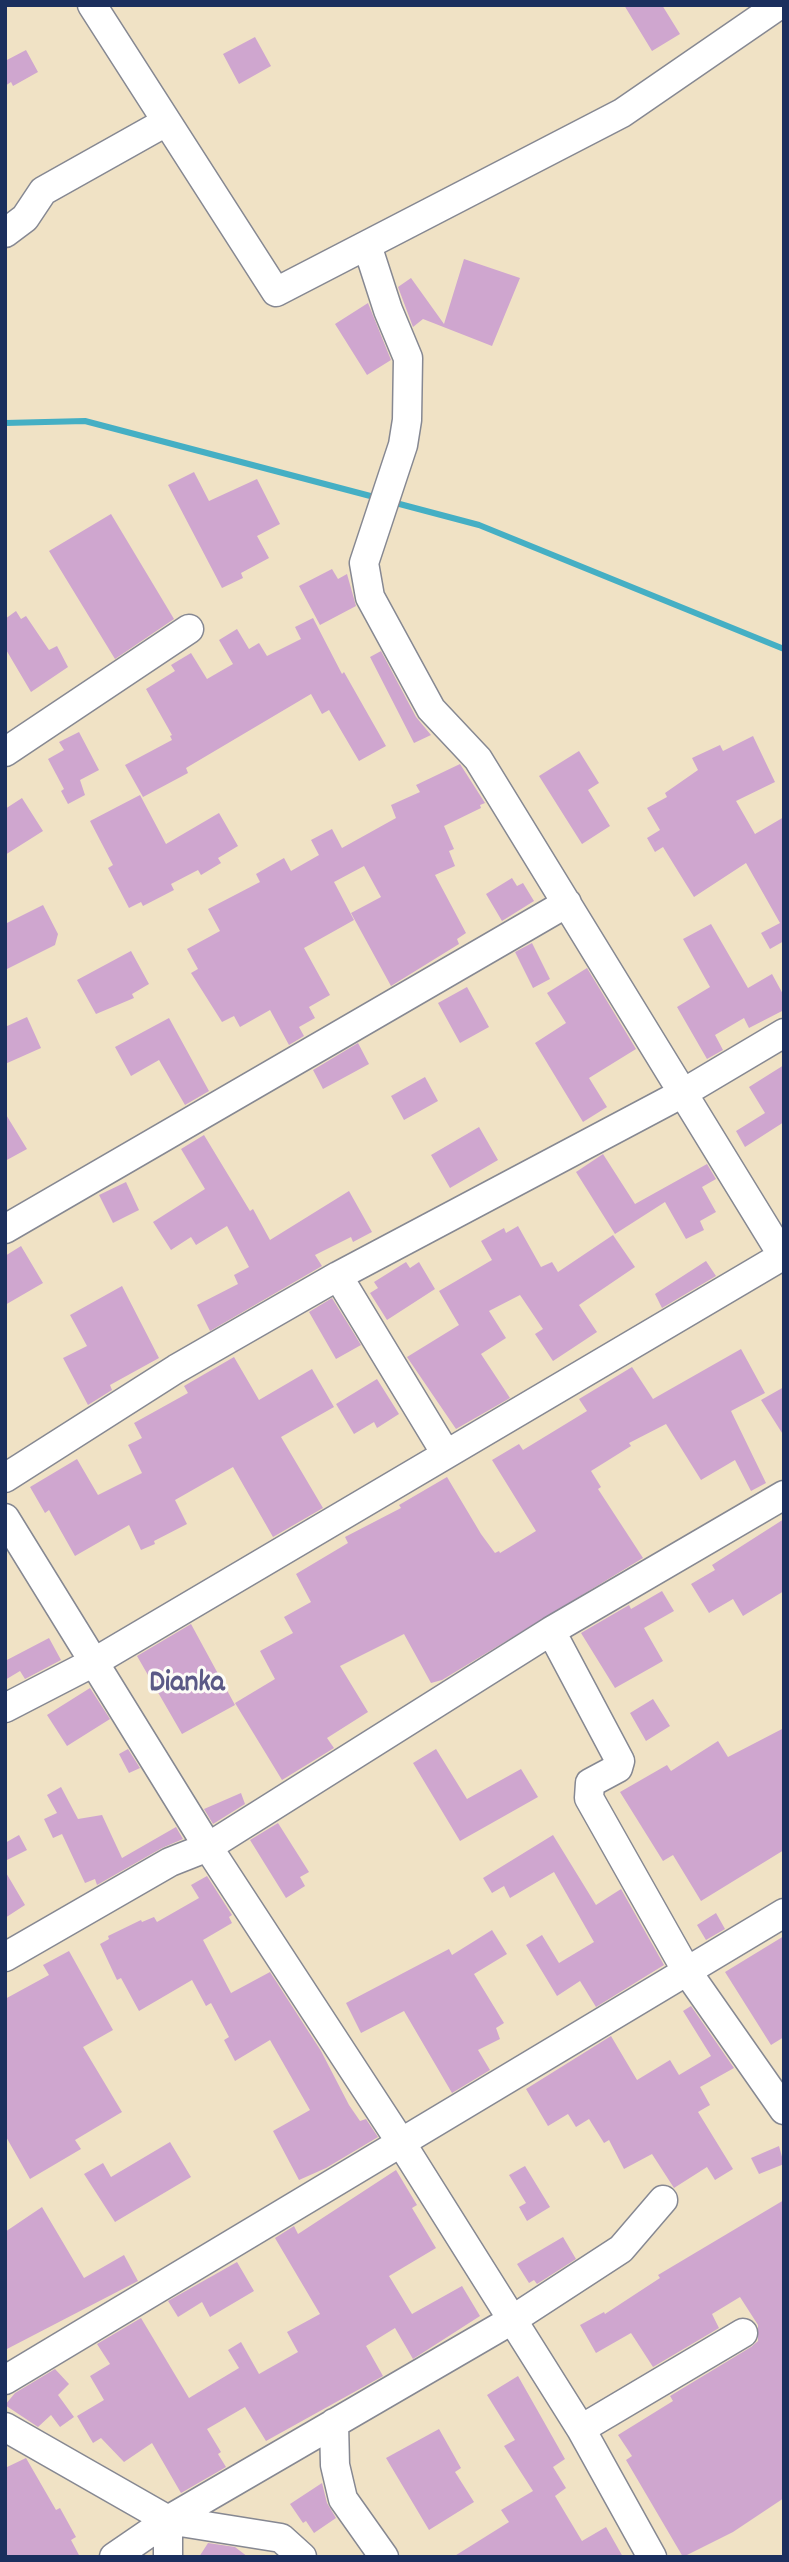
<!DOCTYPE html>
<style>
body{margin:0}
#map{position:relative;width:789px;height:2562px;overflow:hidden;background:#f0e2c5;font-family:Dekko,sans-serif}
canvas{display:block}
.frame{position:absolute;inset:0;border:7px solid #1b2f5e;pointer-events:none}
</style>
<div id="map">
<canvas width="789" height="2562"></canvas>
<div class="frame"></div>
</div>
<script>
const ctx = document.querySelector('canvas').getContext('2d');
ctx.lineJoin = 'round';
const shape = rows => new Path2D(rows.map(r => 'M' + r).join(''));
function trace(path, color, width, dash) { ctx.strokeStyle = color; ctx.lineWidth = width; ctx.lineCap = dash ? 'butt' : 'round'; ctx.setLineDash(dash || []); ctx.stroke(path); }
function fillPath(path, color) { ctx.fillStyle = color; ctx.fill(path, 'evenodd'); }
function drawText(font, color, halo, rows, align = 'center') {
  ctx.font = font + ' Dekko,sans-serif'; ctx.lineWidth = 6; ctx.setLineDash([]); ctx.textBaseline = 'middle'; ctx.strokeStyle = halo; ctx.fillStyle = color; for (const [text, x, y, turn = 0] of rows) {
    ctx.save(); ctx.translate(x, y); ctx.rotate((+turn || 0) * Math.PI / 180); ctx.textAlign = isNaN(turn) ? turn : align; if (halo) ctx.strokeText(text, 0, 0); ctx.fillText(text, 0, 0); ctx.restore();
  }
}
const stream = shape([
 [5,423,85,421,378,498],
 [392,502,479,525,784,649]
]);
const building = shape([
 [624,5,662,5,680,34,652,51],
 [255,37,271,66,239,84,223,54],
 [26,50,38,72,13,86,11,82,5,86,5,61],
 [464,259,520,278,492,346,423,319,413,327,398,287,411,278,444,324],
 [368,303,391,360,367,375,335,324],
 [194,472,209,501,257,479,280,524,257,536,269,558,241,573,243,578,222,588,168,485],
 [111,514,174,619,115,659,49,551],
 [332,569,338,579,347,574,356,606,320,625,299,586],
 [16,611,21,619,26,616,49,650,57,646,68,667,31,692,5,648,5,619],
 [313,618,342,674,344,672,386,746,359,761,329,710,322,714,311,694,186,768,188,773,143,797,125,765,172,740,170,736,172,735,146,689,175,671,171,665,191,653,207,679,233,664,219,640,237,629,249,649,259,643,267,656,301,639,295,627],
 [381,651,416,717,431,735,414,743,370,657],
 [79,732,99,770,80,780,85,795,68,804,61,791,64,789,48,759,64,750,59,742],
 [753,736,775,782,736,801,755,834,784,817,784,941,770,949,761,933,780,923,746,863,694,897,663,847,655,852,647,838,660,830,647,808,667,797,665,793,698,770,692,758,720,745,723,751],
 [579,751,599,783,588,790,610,826,582,844,539,776],
 [460,764,485,803,480,805,481,808,444,826,454,849,449,851,455,866,435,875,466,933,457,939,459,944,391,986,351,913,381,897,364,866,334,882,354,920,304,948,330,995,309,1007,315,1018,299,1027,304,1036,289,1045,270,1010,240,1027,234,1016,222,1022,191,973,198,969,187,949,220,931,208,909,260,882,256,874,284,858,291,871,319,855,311,840,332,829,342,848,396,818,391,805,420,792,416,785],
 [140,795,166,844,219,813,238,846,218,858,221,863,201,875,198,870,171,884,174,890,143,906,141,902,129,908,108,868,113,865,90,821],
 [22,798,43,831,5,855,5,809],
 [512,878,517,886,523,883,534,901,502,921,486,894],
 [43,905,58,934,55,945,5,970,5,924],
 [711,924,748,988,772,974,784,996,784,1010,749,1028,744,1018,715,1035,723,1050,707,1059,677,1007,710,987,683,939],
 [532,943,550,979,533,988,515,952],
 [131,951,149,984,132,994,134,998,96,1014,77,980],
 [587,968,636,1049,589,1078,607,1107,583,1122,535,1043,566,1023,547,993],
 [467,987,489,1027,460,1043,438,1003],
 [27,1017,41,1048,5,1064,5,1027],
 [169,1018,209,1091,185,1105,159,1060,131,1076,115,1047],
 [358,1043,369,1064,323,1089,313,1070],
 [784,1065,784,1122,745,1147,736,1131,765,1113,749,1087],
 [425,1077,438,1101,404,1120,391,1096],
 [5,1113,27,1149,5,1161],
 [479,1127,498,1160,450,1188,431,1155],
 [204,1135,250,1211,253,1209,270,1240,349,1191,372,1232,353,1242,351,1237,315,1255,322,1266,210,1331,197,1305,238,1284,234,1275,249,1267,227,1226,196,1245,191,1237,171,1250,153,1222,205,1189,181,1149],
 [603,1154,635,1204,707,1164,716,1179,702,1187,716,1212,700,1221,704,1230,686,1239,665,1202,615,1234,576,1172],
 [126,1182,139,1210,113,1223,99,1195],
 [518,1226,541,1267,552,1262,558,1272,613,1235,635,1267,579,1305,597,1332,553,1361,535,1334,543,1329,520,1295,489,1311,506,1338,481,1354,510,1398,456,1429,407,1357,459,1325,439,1291,492,1260,481,1241,504,1228,506,1233],
 [21,1246,43,1283,5,1305,5,1256],
 [706,1261,716,1276,662,1308,655,1294],
 [406,1262,410,1268,419,1262,435,1289,387,1320,370,1293,378,1288,374,1282],
 [122,1286,159,1358,110,1385,112,1390,88,1405,63,1358,87,1346,70,1315],
 [332,1298,361,1345,336,1359,309,1312],
 [741,1349,765,1393,731,1411,766,1483,751,1491,735,1460,701,1480,666,1424,629,1443,631,1446,591,1471,601,1487,598,1489,643,1558,442,1680,431,1683,404,1634,340,1666,368,1712,327,1738,334,1748,282,1780,235,1703,275,1679,260,1651,293,1633,284,1617,311,1602,296,1574,348,1543,345,1537,401,1508,399,1505,447,1477,481,1534,495,1553,499,1551,500,1553,536,1531,492,1460,519,1444,523,1450,587,1411,579,1399,632,1367,653,1399],
 [234,1357,259,1400,312,1369,334,1407,281,1437,323,1508,273,1537,233,1467,175,1500,187,1524,154,1541,155,1544,141,1550,129,1525,75,1556,49,1510,45,1513,30,1487,77,1459,98,1495,142,1473,128,1445,142,1438,134,1423,188,1393,184,1386],
 [377,1379,399,1414,377,1428,374,1422,354,1434,336,1404],
 [784,1387,784,1436,761,1400],
 [784,1519,784,1591,743,1616,733,1599,709,1613,691,1584,715,1570,712,1565],
 [662,1591,674,1611,644,1628,663,1661,615,1688,581,1633,629,1605,631,1609],
 [191,1624,235,1705,182,1734,137,1656],
 [49,1638,61,1660,25,1679,20,1671,5,1680,5,1661],
 [90,1688,110,1719,67,1746,47,1715],
 [653,1699,670,1726,646,1741,630,1713],
 [784,1728,784,1850,701,1901,673,1855,663,1861,620,1792,667,1765,671,1771,718,1741,728,1757],
 [128,1749,140,1768,129,1773,119,1754],
 [436,1749,467,1799,521,1769,538,1797,460,1841,413,1763],
 [61,1787,78,1819,102,1815,122,1858,176,1827,183,1839,162,1848,97,1885,95,1879,85,1883,62,1834,53,1838,44,1819,57,1813,47,1795],
 [241,1793,245,1804,213,1824,204,1809],
 [278,1823,309,1872,300,1877,305,1886,286,1898,250,1840],
 [19,1835,27,1850,5,1861,5,1843],
 [553,1835,596,1905,621,1889,664,1965,596,2007,580,1981,557,1996,526,1945,542,1935,559,1963,594,1942,554,1872,510,1898,504,1886,492,1893,483,1878],
 [5,1871,25,1905,5,1918],
 [207,1876,232,1915,229,1917,232,1923,203,1940,231,1993,270,1972,321,2051,349,2105,360,2121,366,2119,378,2137,326,2168,299,2180,273,2131,310,2110,270,2040,235,2061,224,2040,229,2037,211,2003,206,2006,192,1980,139,2011,121,1978,117,1980,100,1944,109,1939,108,1936,141,1920,142,1922,154,1917,157,1922,199,1898,191,1885],
 [716,1913,725,1929,706,1940,697,1925],
 [492,1930,507,1954,474,1974,504,2023,496,2028,500,2039,478,2050,490,2070,452,2093,404,2011,361,2033,346,2003,449,1949,452,1955],
 [784,1936,784,2037,771,2045,725,1972],
 [69,1951,113,2030,83,2047,122,2112,75,2140,81,2149,30,2179,5,2135,5,1999,49,1975,43,1965],
 [691,2006,734,2068,700,2087,710,2105,698,2112,733,2169,715,2180,707,2167,674,2188,652,2154,624,2169,609,2140,604,2143,589,2119,576,2127,568,2114,548,2126,526,2089,611,2036,637,2080,670,2060,679,2075,711,2056,683,2011],
 [170,2142,191,2177,115,2222,84,2174,103,2163,111,2177],
 [779,2146,784,2164,759,2174,751,2158],
 [525,2166,550,2207,527,2221,519,2207,526,2203,509,2175],
 [396,2170,417,2205,412,2208,436,2248,389,2276,412,2314,462,2286,480,2316,413,2359,395,2328,366,2346,383,2376,266,2441,245,2407,207,2429,221,2452,218,2454,226,2467,181,2493,152,2443,124,2462,101,2438,93,2443,77,2416,104,2400,90,2376,110,2364,97,2344,141,2318,189,2398,239,2368,228,2350,241,2342,259,2374,298,2352,287,2332,320,2314,275,2238,294,2226,298,2234],
 [784,2200,784,2498,733,2532,683,2557,626,2460,632,2456,618,2435,673,2401,670,2396,751,2347,758,2341,758,2325,740,2297,712,2314,719,2328,653,2367,631,2333,596,2353,580,2325,604,2312,605,2314,660,2278,658,2275],
 [42,2207,84,2278,124,2255,138,2281,5,2350,5,2232],
 [563,2237,576,2259,537,2284,534,2280,529,2283,517,2264],
 [237,2262,254,2291,210,2317,202,2302,178,2317,168,2301],
 [55,2369,69,2384,58,2395,74,2417,60,2427,51,2415,38,2427,5,2405,15,2393],
 [518,2376,565,2459,553,2467,566,2488,555,2496,582,2541,606,2527,623,2557,453,2557,509,2522,501,2510,533,2491,504,2446,515,2440,487,2395],
 [439,2429,461,2468,455,2472,474,2502,429,2530,386,2458],
 [26,2458,56,2510,60,2508,76,2537,71,2540,80,2557,5,2557,5,2468],
 [322,2483,327,2503,336,2518,314,2533,306,2521,303,2523,290,2504],
 [208,2543,235,2547,248,2557,199,2557]
]);
const minor = shape([
 [92,5,276,292,622,113,779,5],
 [5,233,25,218,43,191,166,122],
 [367,245,388,310,408,358,407,420,403,445,364,563,370,597,431,709,478,759,784,1258],
 [5,752,189,629],
 [5,1229,567,903],
 [446,1454,338,1276,683,1093,784,1033],
 [5,1478,176,1369,338,1276],
 [5,1518,208,1847,400,2141,581,2429,652,2557],
 [551,1631,620,1761,618,1768,590,1783,589,1798,686,1970,784,2110],
 [5,1708,96,1661,784,1255],
 [5,1957,170,1862,208,1847,551,1631,784,1495],
 [5,2380,784,1913],
 [334,2423,335,2465,343,2499,384,2557],
 [5,2427,168,2520,281,2538,302,2557],
 [581,2429,743,2333],
 [168,2520,168,2557],
 [114,2557,168,2520,512,2320,621,2249,663,2200]
]);
const quarterNames = [
 ["Dianka",187,1686]
];
trace(stream, '#45afc4', 6);
fillPath(building, '#cfa6cf');
trace(minor, '#868892', 31);
trace(minor, '#fff', 28);
drawText('bold 30px', '#5a5986', '#fdfcf7', quarterNames);
</script>
